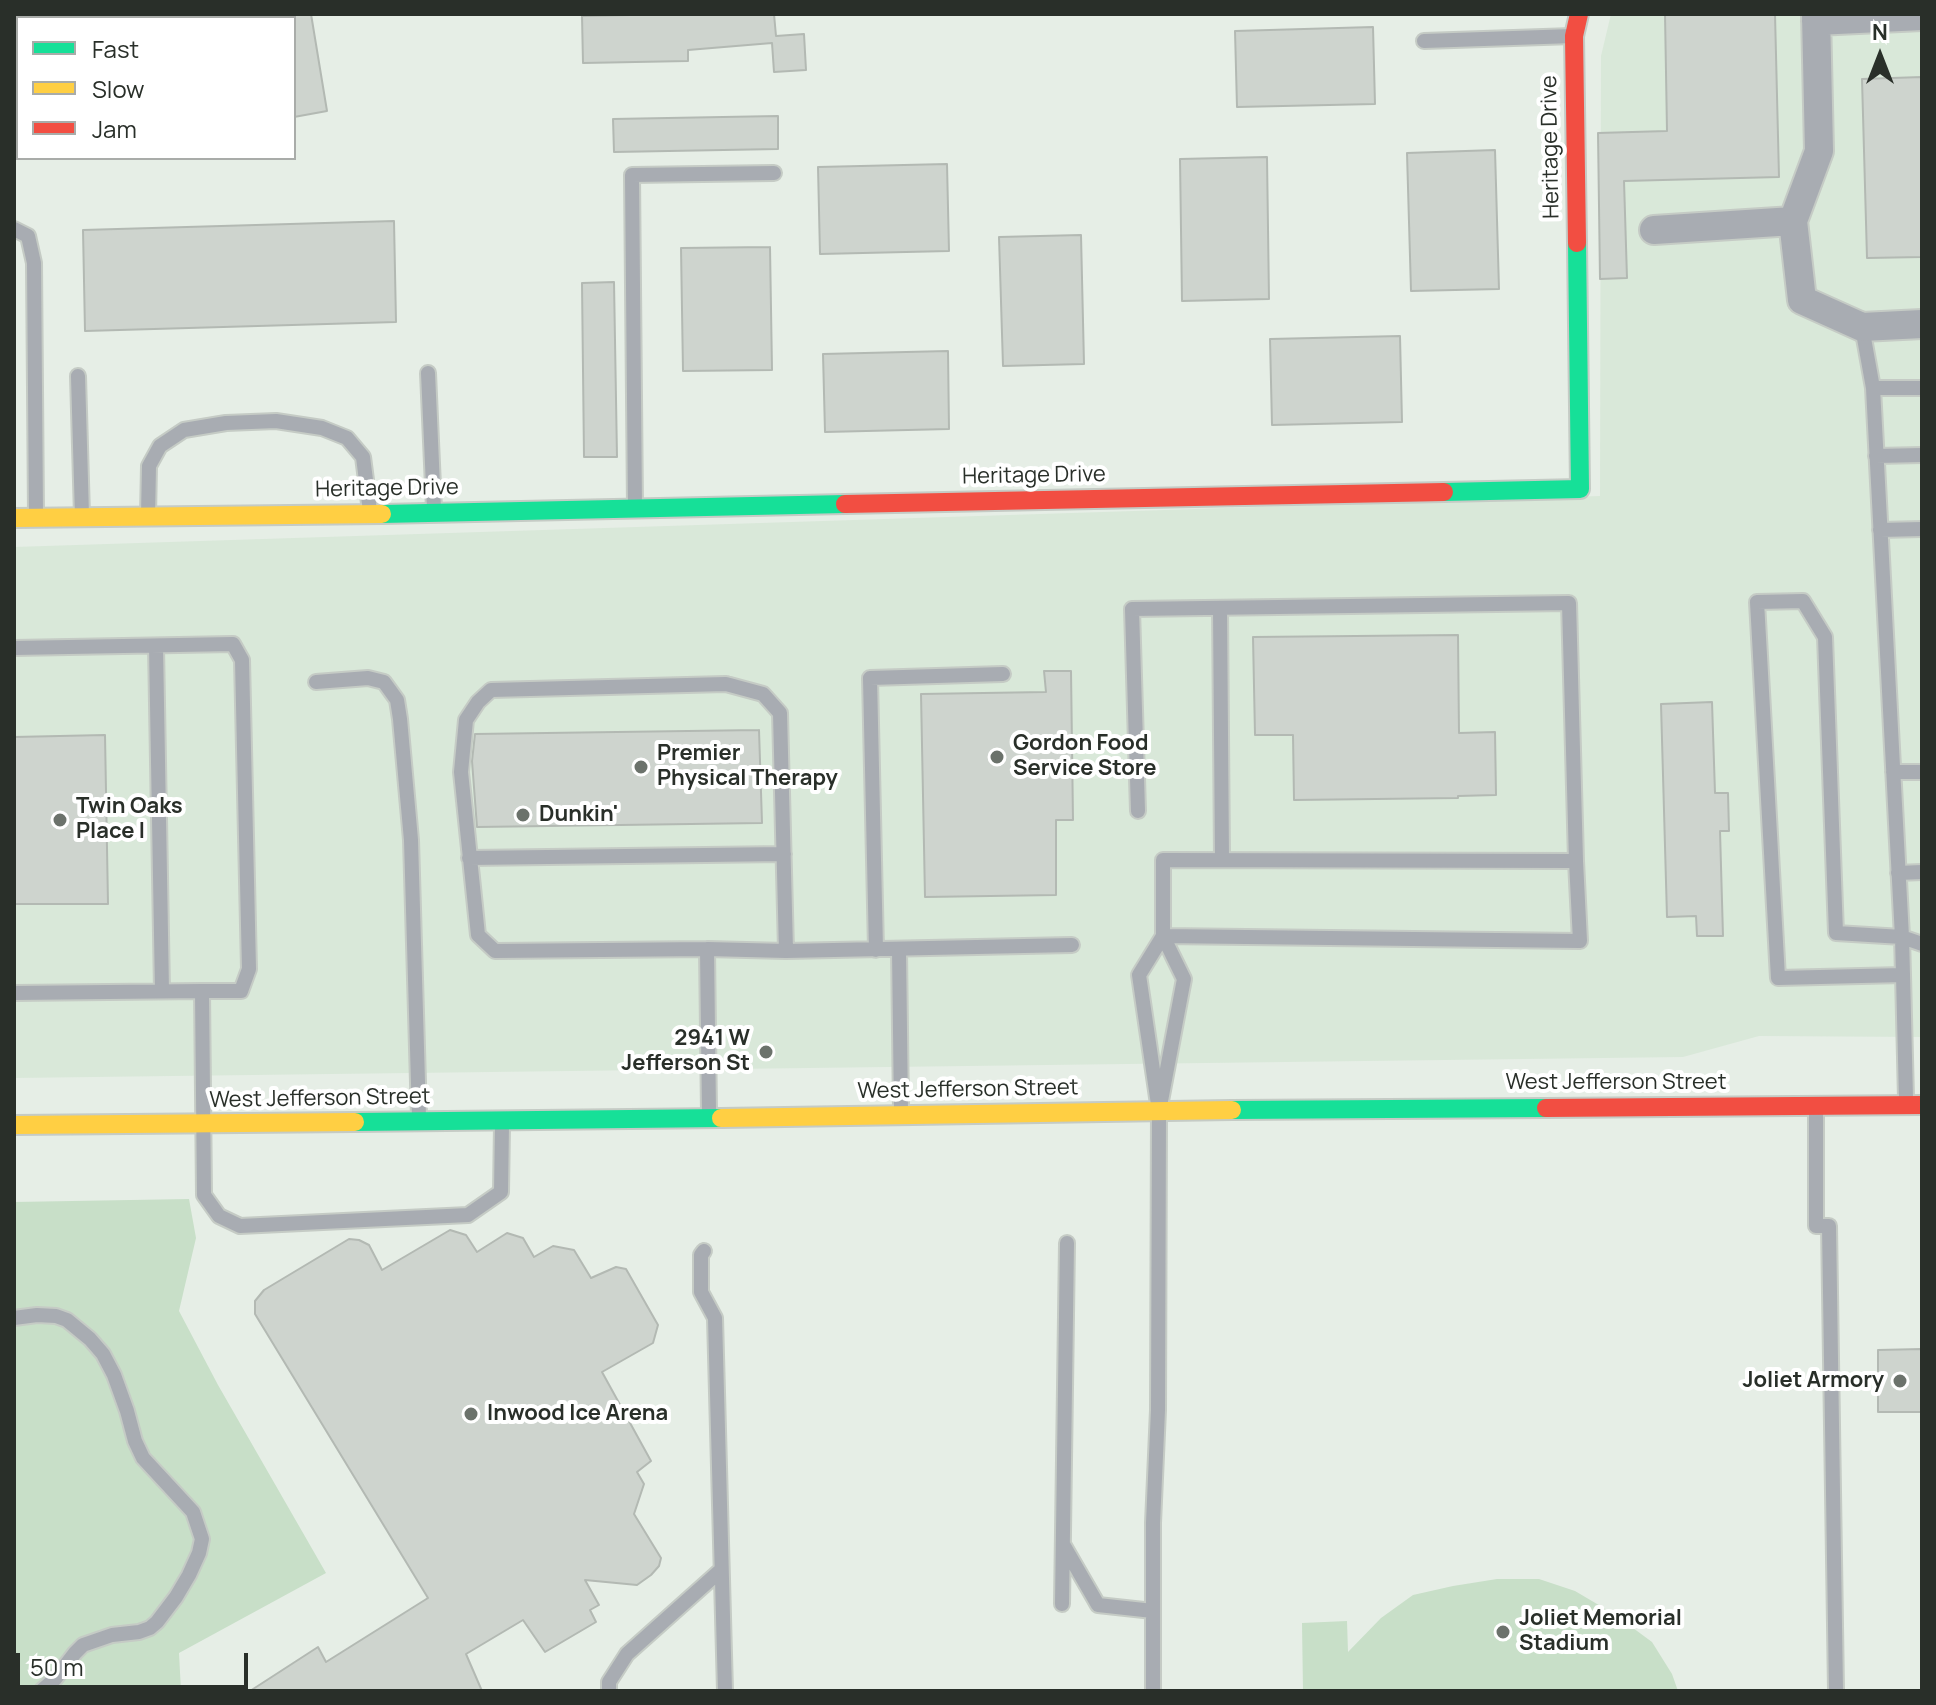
<!DOCTYPE html>
<style>
body{margin:0}
#map{position:relative;width:1936px;height:1705px;overflow:hidden;background:#e6eee6;font-family:Manrope,sans-serif}
canvas{display:block}
.frame{position:absolute;inset:0;border:16px solid #292f29;pointer-events:none}
.legend{position:absolute;left:16px;top:16px;width:280px;height:144px;box-sizing:border-box;background:#fff;border:2px solid #a9aca9;margin:0;padding:10px 14px;list-style:none;font-size:24px;color:#292f29}
.legend li{display:flex;align-items:center;gap:16px;height:40px}
.legend b{width:40px;border:2px solid #a9aca9}
.north{position:absolute;left:1840px;top:16px;width:80px;height:80px;-webkit-text-stroke:6px #fff;paint-order:stroke;rotate:0deg;font-size:22px;font-weight:700;line-height:32px;text-align:center;color:#292f29}
.north::after{content:'';display:block;margin:auto;width:28px;height:36px;background:#292f29;clip-path:polygon(50% 0,100% 100%,50% 72%,0 100%)}
.scale{position:absolute;left:16px;top:1653px;width:232px;height:36px;box-sizing:border-box;border:4px solid #292f29;border-top:0;padding-left:10px;font-size:24px;line-height:28px;white-space:nowrap;color:#292f29;-webkit-text-stroke:6px #fff;paint-order:stroke}
</style>
<div id="map">
<canvas width="1936" height="1705"></canvas>
<div class="frame"></div>
<ul class="legend">
<li><b style="height:10px;background:#16e098"></b>Fast</li>
<li><b style="height:10px;background:#ffcf43"></b>Slow</li>
<li><b style="height:10px;background:#f24e42"></b>Jam</li>
</ul>
<div class="north">N</div>
<div class="scale">50 m</div>
</div>
<script>
const ctx = document.querySelector('canvas').getContext('2d');
ctx.lineJoin = 'round';
function fillPath(path, color) { ctx.fillStyle = color; ctx.fill(path, 'evenodd'); }
const shape = rows => new Path2D(rows.map(r => 'M' + r).join(''));
function trace(path, color, width, dash) { ctx.strokeStyle = color; ctx.lineWidth = width; ctx.lineCap = dash ? 'butt' : 'round'; ctx.setLineDash(dash || []); ctx.stroke(path); }
function drawText(font, color, halo, rows, align = 'center') {
  ctx.font = font + ' Manrope,sans-serif'; ctx.lineWidth = 8; ctx.setLineDash([]); ctx.textBaseline = 'middle'; ctx.strokeStyle = halo; ctx.fillStyle = color; for (const [text, x, y, turn = 0] of rows) {
    ctx.save(); ctx.translate(x, y); ctx.rotate((+turn || 0) * Math.PI / 180); ctx.textAlign = isNaN(turn) ? turn : align; if (halo) ctx.strokeText(text, 0, 0); ctx.fillText(text, 0, 0); ctx.restore();
  }
}
const built = shape([
 [1611,14,1922,14,1922,1037,1759,1036,1683,1057,14,1078,14,547,1600,496,1601,56]
]);
const green = shape([
 [189,1199,196,1238,179,1311,218,1385,326,1573,179,1653,181,1691,14,1691,14,1202],
 [1497,1579,1539,1579,1575,1591,1614,1614,1652,1642,1672,1674,1678,1691,1303,1691,1302,1623,1347,1621,1348,1652,1381,1618,1413,1595,1453,1586]
]);
const building = shape([
 [294,14,311,14,327,111,294,117,294,14],
 [679,14,774,14,776,36,804,34,806,70,774,72,772,43,688,50,688,61,583,63,582,16,679,14],
 [1665,14,1775,14,1779,177,1624,181,1627,278,1600,279,1598,133,1667,131,1665,14],
 [1373,27,1375,104,1237,107,1235,31,1373,27],
 [1922,77,1922,257,1867,258,1862,79,1922,77],
 [778,116,778,149,614,152,613,119,778,116],
 [1495,150,1499,289,1411,291,1407,153,1495,150],
 [1267,157,1269,299,1182,301,1180,159,1267,157],
 [947,164,949,251,820,254,818,167,947,164],
 [394,221,396,322,85,331,83,230,394,221],
 [1081,235,1084,364,1003,366,999,237,1081,235],
 [770,247,772,370,683,371,681,248,770,247],
 [614,282,617,457,584,457,582,283,614,282],
 [1400,336,1402,422,1272,425,1270,339,1400,336],
 [948,351,949,429,825,432,823,354,948,351],
 [1458,635,1459,733,1495,732,1496,795,1458,796,1458,798,1294,800,1293,735,1255,735,1253,637,1458,635],
 [1044,671,1071,671,1073,820,1056,820,1056,895,925,897,921,694,1046,692,1044,671],
 [1712,702,1715,793,1728,793,1729,831,1720,831,1723,936,1697,936,1696,916,1667,917,1661,704,1712,702],
 [759,730,762,823,477,827,472,761,475,734,759,730],
 [105,735,108,904,14,904,14,737,105,735],
 [450,1230,466,1235,477,1252,507,1233,523,1238,534,1257,553,1246,574,1250,591,1278,616,1267,626,1269,658,1325,653,1343,602,1372,651,1461,637,1472,644,1484,634,1514,661,1558,659,1566,651,1575,637,1585,585,1580,599,1605,590,1610,596,1622,545,1652,523,1620,466,1654,482,1691,250,1691,318,1647,326,1662,428,1598,255,1314,255,1301,264,1290,349,1239,359,1240,369,1245,382,1270,450,1230],
 [1922,1349,1922,1412,1878,1412,1878,1350,1922,1349]
]);
const lane = shape([
 [1424,41,1573,36],
 [14,229,28,236,34,263,36,516],
 [1862,327,1873,388,1902,937,1922,944],
 [428,373,434,509],
 [78,376,82,516],
 [1873,388,1922,388],
 [1876,456,1922,455],
 [635,508,632,175,774,173],
 [148,516,149,466,160,446,184,430,226,423,276,421,322,428,347,438,363,457,370,511],
 [1880,530,1922,529],
 [1220,608,1222,860],
 [156,646,162,991],
 [14,648,233,644,242,660,249,969,241,991,202,991],
 [316,682,368,678,384,682,397,700,400,719,411,840,419,1117],
 [726,684,763,694,780,713,786,951,707,949,495,951,478,935,461,772,466,720,478,702,491,690,726,684],
 [1893,772,1922,772],
 [1138,811,1132,609,1569,603,1576,861],
 [469,858,784,854],
 [1898,873,1922,872],
 [707,949,709,1113],
 [876,950,870,678,1003,674],
 [899,950,901,1111],
 [786,951,1072,945],
 [1903,975,1778,978,1757,602,1803,601,1825,637,1836,933,1902,937,1903,975,1906,1099],
 [14,993,202,991,204,1195,219,1216,240,1226,468,1215,501,1192,502,1125],
 [1160,1106,1184,979,1163,936,1163,860,1576,861,1580,941,1163,936],
 [1816,1110,1816,1226,1829,1226,1836,1691],
 [704,1251,701,1255,701,1292,715,1318,725,1691],
 [14,1318,37,1315,56,1316,67,1320,90,1339,103,1354,114,1375,127,1411,135,1441,143,1458,193,1512,202,1539,199,1553,189,1575,176,1597,157,1622,150,1628,139,1632,112,1635,83,1645,75,1653,55,1679,41,1691],
 [1064,1546,1098,1605,1153,1611],
 [1062,1604,1067,1243],
 [609,1691,609,1682,627,1654,721,1570],
 [1153,1691,1153,1523,1158,1410,1159,1111,1139,975,1163,936]
]);
const street = shape([
 [176,14,176,18],
 [1816,21,1922,16],
 [1793,221,1802,300,1862,327,1922,324],
 [1654,230,1793,221,1819,151,1816,14]
]);
const fast = shape([
 [1444,492,1580,489,1577,243],
 [382,514,845,504],
 [1232,1110,1546,1108],
 [355,1122,721,1118]
]);
const slow = shape([
 [14,518,382,514],
 [721,1118,1232,1110],
 [14,1125,355,1122]
]);
const jam = shape([
 [1577,243,1574,36,1579,14],
 [845,504,1444,492],
 [1546,1108,1922,1105]
]);
const markers = [
 [997,757,8,"#6b726b"],
 [641,767,8,"#6b726b"],
 [523,815,8,"#6b726b"],
 [60,820,8,"#6b726b"],
 [766,1052,8,"#6b726b"],
 [1900,1381,8,"#6b726b"],
 [471,1414,8,"#6b726b"],
 [1503,1632,8,"#6b726b"]
];
const streetNames = [
 ["Heritage Drive",1551,147,-91],
 ["Heritage Drive",1034,476,-1],
 ["Heritage Drive",387,489,-1],
 ["West Jefferson Street",1616,1083],
 ["West Jefferson Street",968,1090,-1],
 ["West Jefferson Street",320,1099,-1]
];
const poiNames = [
 ["Gordon Food",1013,744],
 ["Service Store",1013,769],
 ["Premier",657,754],
 ["Physical Therapy",657,779],
 ["Twin Oaks",76,807],
 ["Place I",76,832],
 ["Dunkin'",539,815],
 ["2941 W",750,1039,"right"],
 ["Jefferson St",750,1064,"right"],
 ["Joliet Armory",1884,1381,"right"],
 ["Inwood Ice Arena",487,1414],
 ["Joliet Memorial",1519,1619],
 ["Stadium",1519,1644]
];
fillPath(built, '#d9e8d9');
fillPath(green, '#c8dfc8');
fillPath(building, '#ced4ce');
trace(building, '#b3b9b3', 2);
trace(lane, '#c5cbc5', 18);
trace(street, '#c5cbc5', 32);
trace(fast, '#c5cbc5', 22);
trace(slow, '#c5cbc5', 22);
trace(jam, '#c5cbc5', 22);
trace(lane, '#a8acb2', 14);
trace(street, '#a8acb2', 28);
trace(fast, '#16e098', 18);
trace(slow, '#ffcf43', 18);
trace(jam, '#f24e42', 18);
for (const [x, y, r, color] of markers) { const dot = new Path2D(); dot.arc(x, y, r, 0, 2 * Math.PI); ctx.fillStyle = color; ctx.fill(dot); trace(dot, '#fff', 3); }
drawText('22px', '#292f29', '#fff', streetNames);
drawText('bold 22px', '#292f29', '#fff', poiNames, 'left');
</script>
